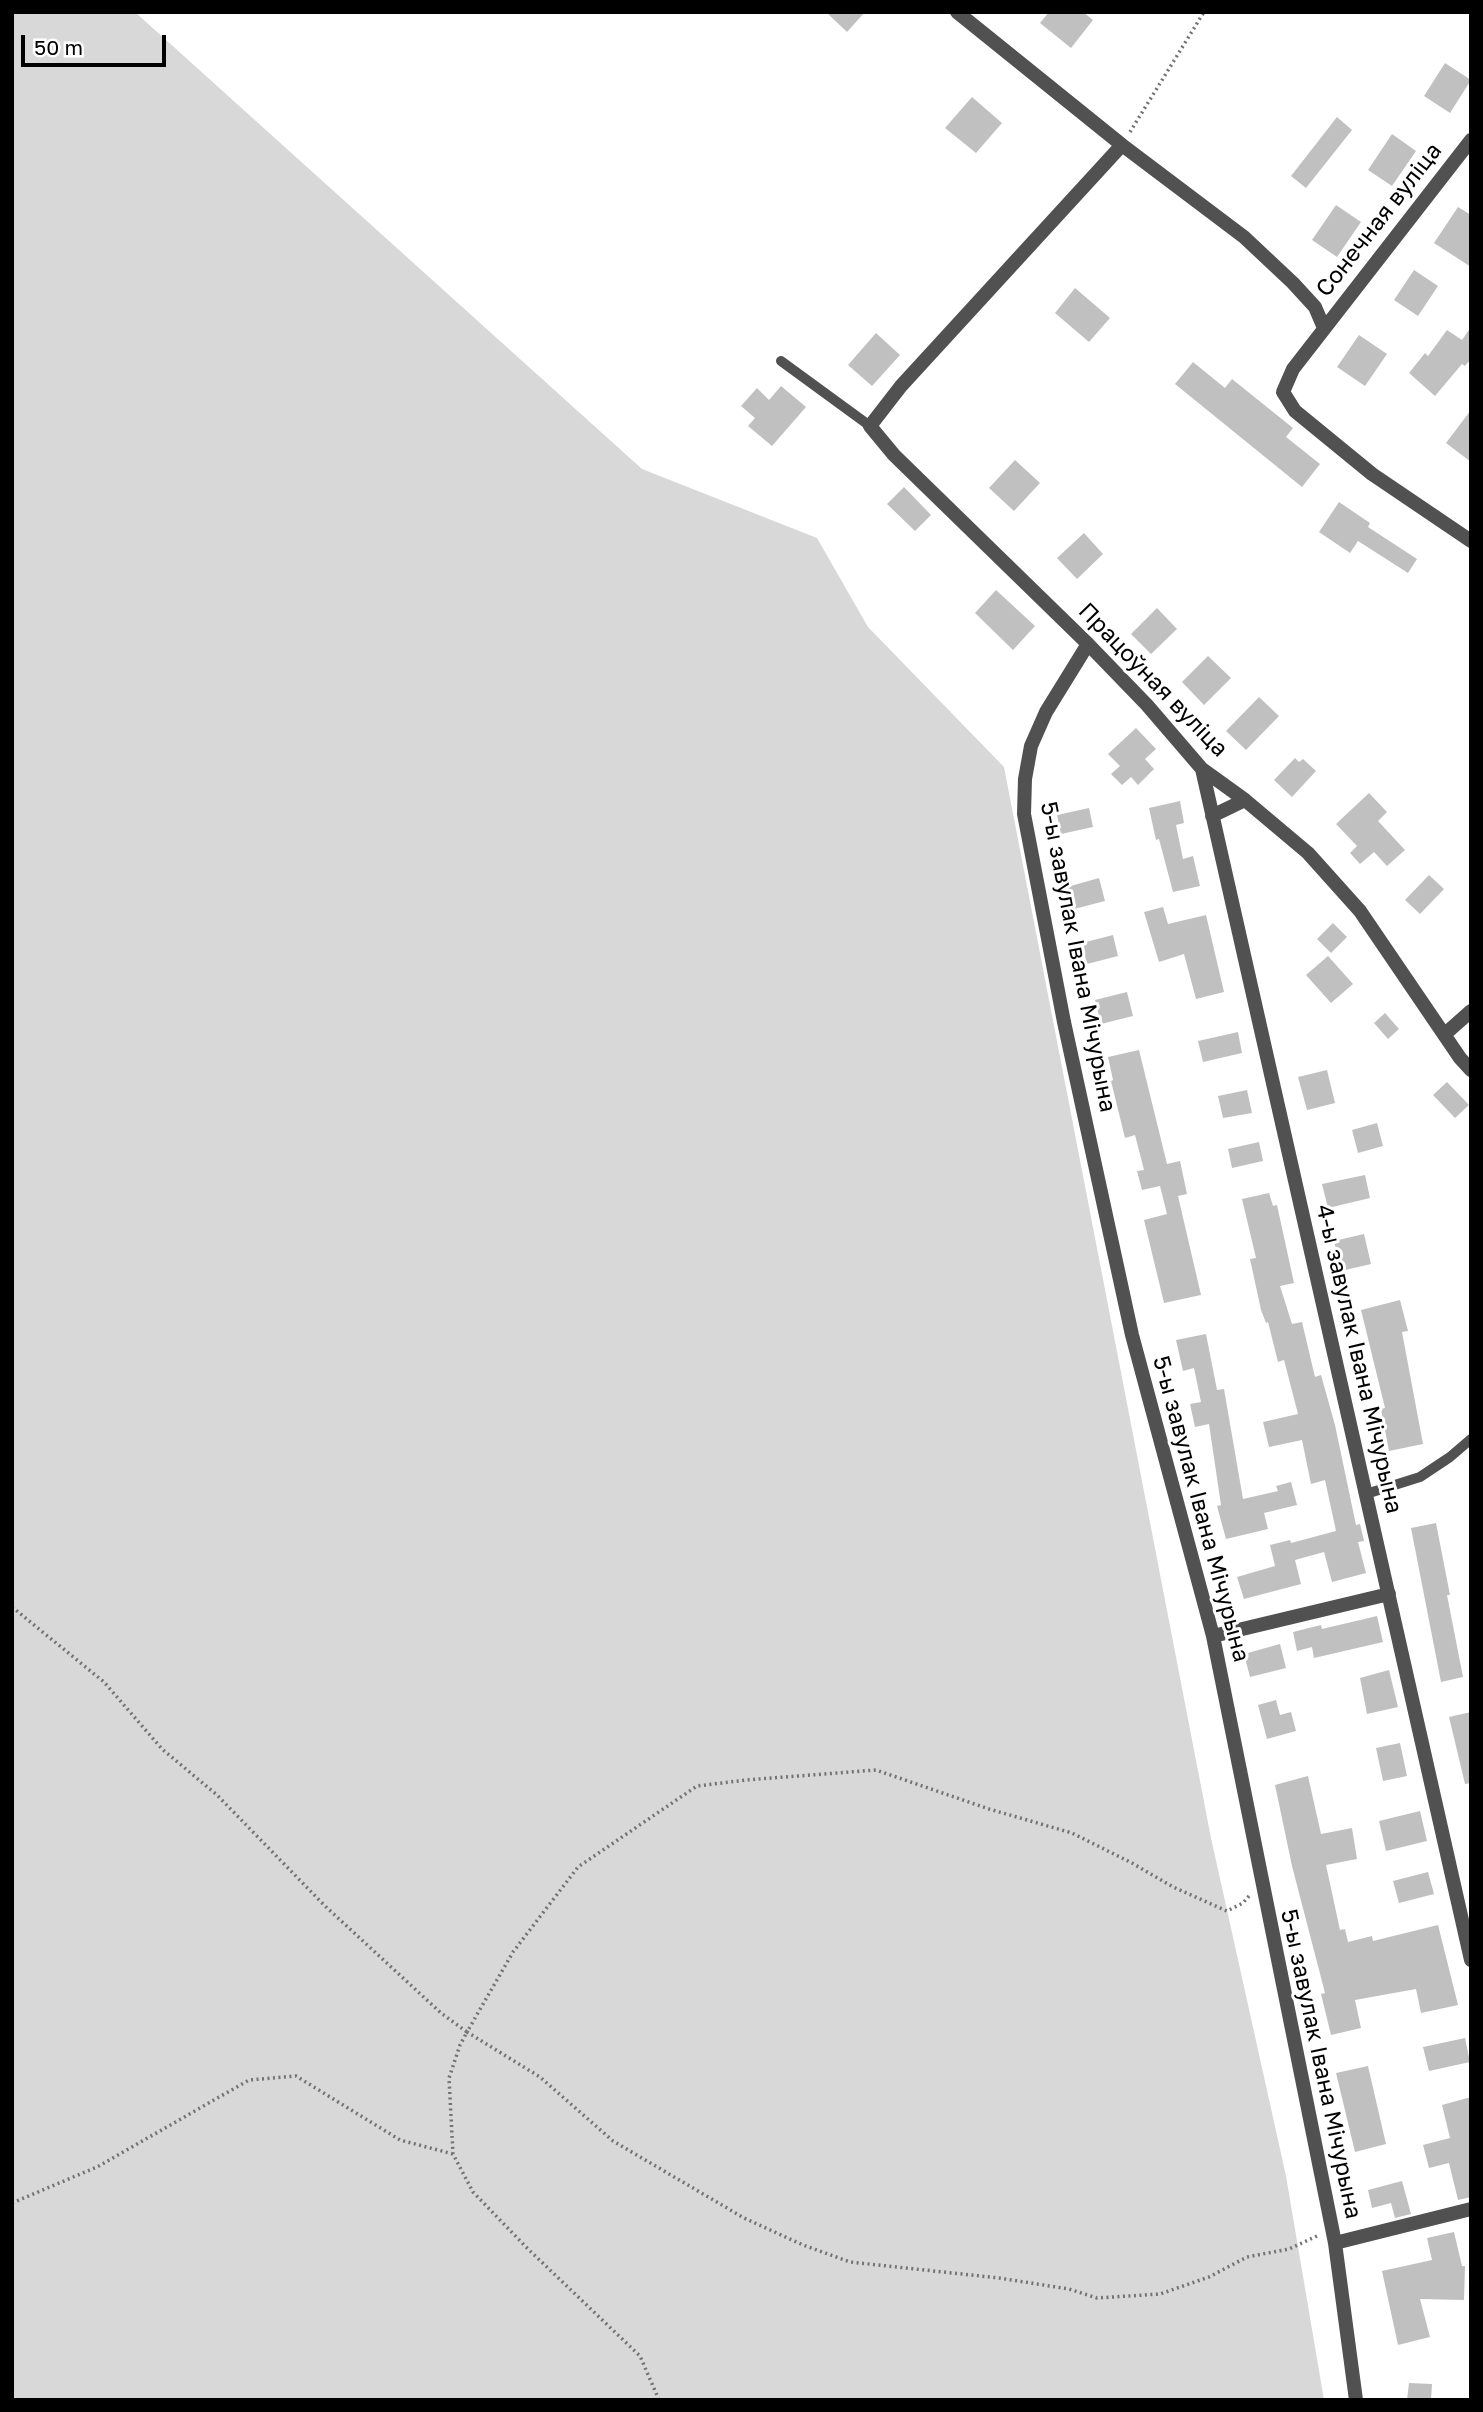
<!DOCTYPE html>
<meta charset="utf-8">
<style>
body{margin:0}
#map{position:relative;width:1483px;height:2412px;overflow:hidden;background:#fff;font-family:"Golos Text",sans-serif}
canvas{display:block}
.frame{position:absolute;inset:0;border:14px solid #000;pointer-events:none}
.scale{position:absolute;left:21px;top:35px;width:145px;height:32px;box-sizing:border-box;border:4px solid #000;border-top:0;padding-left:9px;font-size:21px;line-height:24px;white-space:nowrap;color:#000;-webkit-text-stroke:5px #fff;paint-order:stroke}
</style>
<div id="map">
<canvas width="1483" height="2412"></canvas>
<div class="frame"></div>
<div class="scale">50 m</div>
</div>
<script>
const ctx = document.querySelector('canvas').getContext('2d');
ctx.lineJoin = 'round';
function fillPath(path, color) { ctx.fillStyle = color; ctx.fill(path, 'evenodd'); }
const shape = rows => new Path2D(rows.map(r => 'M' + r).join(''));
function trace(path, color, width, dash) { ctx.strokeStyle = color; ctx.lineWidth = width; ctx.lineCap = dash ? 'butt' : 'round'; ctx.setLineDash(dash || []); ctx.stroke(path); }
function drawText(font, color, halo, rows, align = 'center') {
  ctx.font = font + ' "Golos Text",sans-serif'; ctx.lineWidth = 6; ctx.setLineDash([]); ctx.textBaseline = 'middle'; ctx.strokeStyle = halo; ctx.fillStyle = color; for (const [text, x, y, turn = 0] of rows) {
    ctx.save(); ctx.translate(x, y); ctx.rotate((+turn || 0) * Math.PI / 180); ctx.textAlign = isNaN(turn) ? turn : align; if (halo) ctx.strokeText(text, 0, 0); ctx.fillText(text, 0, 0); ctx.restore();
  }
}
const green = shape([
 [12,12,135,12,642,469,817,538,868,627,1004,767,1211,1838,1286,2176,1324,2400,12,2400]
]);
const building = shape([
 [826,12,865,12,847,32],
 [1049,12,1083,12,1093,20,1071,48,1040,23],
 [1445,63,1471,80,1450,113,1424,96],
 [972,97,1002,123,976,153,945,128],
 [1337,117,1352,130,1306,188,1291,176],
 [1392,134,1416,151,1392,186,1368,170],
 [1336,205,1361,222,1337,257,1312,240],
 [1458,207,1471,215,1471,267,1434,243],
 [1414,270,1438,286,1418,316,1394,300],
 [1075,288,1110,318,1089,342,1055,313],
 [1471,327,1471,359,1465,366,1462,364,1435,396,1409,373,1425,353,1428,356,1447,330,1462,340],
 [876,333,900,355,872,386,848,365],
 [1359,335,1387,354,1365,386,1337,367],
 [1193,362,1225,388,1232,379,1293,428,1286,437,1320,464,1302,487,1175,384],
 [781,386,806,407,772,446,748,426,755,418,741,406,757,388,769,400],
 [1471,410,1471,462,1446,443],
 [1015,460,1040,483,1014,511,989,488],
 [904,487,931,515,915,531,887,504],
 [1339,502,1370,523,1368,527,1417,559,1408,573,1358,541,1350,553,1319,532],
 [1084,533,1103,554,1077,579,1057,558],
 [996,590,1035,626,1013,650,975,613],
 [1157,608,1177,629,1151,654,1131,634],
 [1208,656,1231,678,1204,705,1182,682],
 [1259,697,1279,716,1246,750,1226,731],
 [1136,728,1156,749,1145,759,1154,769,1138,785,1131,777,1122,785,1111,774,1120,766,1108,754],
 [1295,758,1299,762,1303,759,1316,771,1292,797,1274,780],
 [1369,793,1387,812,1378,821,1405,850,1387,866,1374,852,1360,864,1350,853,1357,846,1336,824],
 [1180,801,1184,823,1176,825,1183,859,1193,856,1200,886,1173,892,1159,839,1156,840,1149,808],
 [1089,808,1093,827,1061,834,1057,815],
 [1429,875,1444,889,1420,914,1405,900],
 [1099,878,1105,901,1074,909,1067,887],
 [1163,907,1168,924,1206,915,1224,992,1196,999,1184,954,1159,962,1144,912],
 [1333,923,1347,937,1331,953,1317,939],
 [1113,935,1118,956,1087,964,1082,943],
 [1328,956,1353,984,1331,1003,1306,975],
 [1127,992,1133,1016,1101,1024,1095,1000],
 [1385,1013,1399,1029,1388,1039,1374,1023],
 [1238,1032,1242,1053,1203,1062,1198,1041],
 [1139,1050,1167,1164,1180,1161,1187,1194,1178,1196,1201,1295,1164,1303,1144,1220,1167,1214,1160,1186,1142,1190,1137,1171,1144,1170,1135,1135,1125,1138,1111,1081,1113,1080,1108,1057],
 [1327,1070,1335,1103,1307,1110,1298,1077],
 [1447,1082,1469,1105,1455,1118,1433,1095],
 [1247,1090,1252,1113,1223,1118,1218,1096],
 [1377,1123,1383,1146,1358,1153,1352,1130],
 [1259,1142,1263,1161,1232,1168,1228,1149],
 [1365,1175,1370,1198,1328,1208,1322,1184],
 [1269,1193,1273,1206,1277,1205,1294,1283,1280,1286,1292,1324,1302,1322,1315,1377,1321,1375,1335,1425,1356,1525,1360,1524,1364,1541,1358,1542,1366,1573,1332,1582,1324,1552,1295,1560,1301,1584,1244,1599,1237,1577,1275,1566,1270,1545,1290,1540,1291,1543,1336,1531,1325,1480,1311,1484,1302,1440,1269,1447,1263,1422,1298,1414,1284,1360,1278,1362,1268,1322,1266,1323,1261,1310,1250,1259,1256,1258,1242,1199],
 [1364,1234,1371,1264,1341,1271,1334,1241],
 [1400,1300,1408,1331,1402,1332,1423,1444,1389,1451,1381,1409,1385,1408,1361,1310],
 [1206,1334,1217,1390,1224,1389,1243,1499,1278,1491,1276,1486,1291,1482,1297,1505,1264,1513,1268,1529,1226,1539,1217,1506,1221,1505,1209,1424,1195,1427,1190,1404,1201,1402,1194,1368,1183,1371,1176,1340],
 [1436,1523,1450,1595,1447,1595,1463,1677,1441,1682,1411,1528],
 [1377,1616,1383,1642,1314,1658,1312,1647,1297,1651,1293,1632,1321,1625,1322,1629],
 [1280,1644,1286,1668,1250,1677,1244,1654],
 [1389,1670,1398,1707,1367,1714,1360,1678],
 [1276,1700,1280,1715,1291,1712,1296,1731,1267,1739,1258,1705],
 [1471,1712,1471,1783,1465,1784,1449,1717],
 [1400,1743,1407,1776,1383,1781,1376,1748],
 [1308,1776,1321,1834,1352,1828,1357,1859,1326,1865,1340,1930,1345,1929,1348,1942,1372,1936,1373,1941,1438,1925,1458,2005,1421,2013,1416,1989,1355,2000,1361,2028,1331,2035,1321,1994,1325,1993,1292,1866,1275,1785],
 [1420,1811,1427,1841,1386,1851,1379,1821],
 [1428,1872,1434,1894,1399,1903,1393,1881],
 [1465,2038,1470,2062,1429,2071,1423,2047],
 [1368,2066,1386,2144,1355,2152,1336,2073],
 [1471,2097,1471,2197,1458,2200,1449,2163,1429,2168,1423,2145,1450,2138,1442,2105],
 [1402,2181,1411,2214,1395,2218,1391,2203,1372,2208,1368,2190],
 [1454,2232,1462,2266,1465,2266,1464,2300,1420,2299,1430,2337,1398,2345,1382,2271,1432,2260,1427,2238],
 [1409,2383,1432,2384,1431,2400,1407,2400]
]);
const path = shape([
 [1130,132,1204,12],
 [12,1607,104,1682,162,1749,217,1795,325,1906,441,2013,467,2032,460,2045,449,2078,453,2154,473,2192,528,2249,640,2356,659,2400],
 [1249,1896,1243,1903,1227,1911,1173,1887,1132,1863,1072,1833,989,1809,876,1770,746,1780,697,1786,578,1867,513,1952,467,2032,540,2077,613,2141,744,2218,803,2245,850,2262,999,2278,1069,2289,1097,2298,1160,2294,1209,2277,1247,2257,1289,2249,1317,2236],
 [12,2203,97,2167,249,2080,296,2076,400,2140,453,2154]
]);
const service = shape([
 [781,361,870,426],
 [1366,1494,1420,1477,1450,1457,1471,1439]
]);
const minor = shape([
 [957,12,1122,145,1244,237,1293,283,1315,307,1324,328],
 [1471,140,1293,369,1283,392,1295,411,1372,474,1471,541],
 [1122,145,901,386,870,426,894,455,1088,644,1147,705,1202,769,1245,800,1308,853,1360,911,1460,1058,1471,1070],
 [1088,644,1046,712,1031,746,1025,779,1024,814,1064,1022,1132,1335,1213,1636,1335,2243,1356,2400],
 [1202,769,1471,1960],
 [1212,816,1245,800],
 [1445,1034,1471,1011],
 [1213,1636,1389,1594],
 [1335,2243,1471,2209]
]);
const streetNames = [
 ["Сонечная вуліца",1379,220,-52],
 ["Працоўная вуліца",1153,680,46],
 ["5-ы завулак Івана Мічурына",1078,957,79],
 ["4-ы завулак Івана Мічурына",1359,1359,77],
 ["5-ы завулак Івана Мічурына",1201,1509,75],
 ["5-ы завулак Івана Мічурына",1321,2064,78]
];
fillPath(green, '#d8d8d8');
fillPath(building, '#c0c0c0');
trace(path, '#737373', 3.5, [2, 3.5]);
trace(service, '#515151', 10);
trace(minor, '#515151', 14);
drawText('23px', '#000', '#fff', streetNames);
</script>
